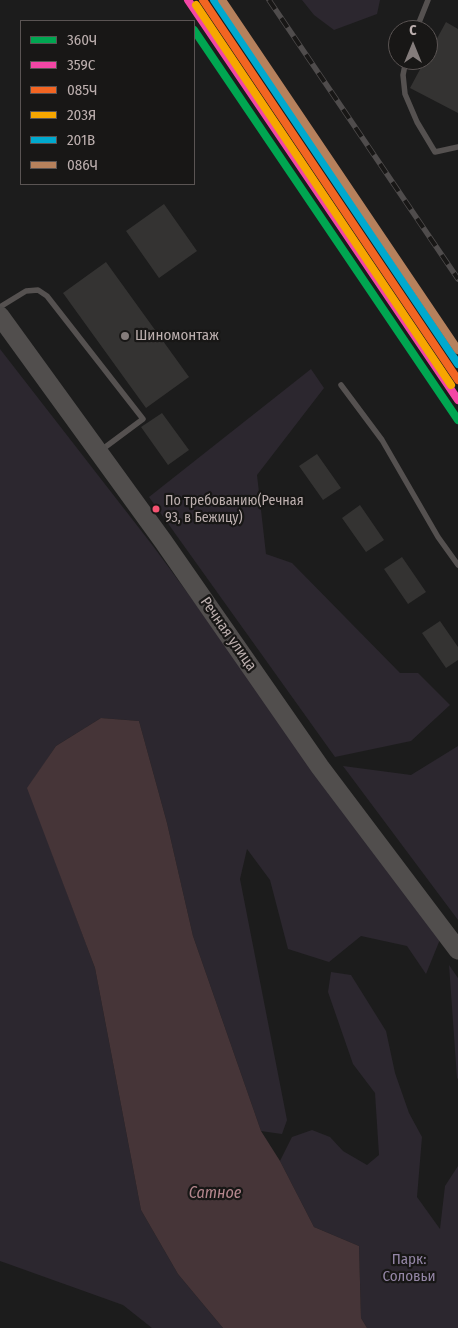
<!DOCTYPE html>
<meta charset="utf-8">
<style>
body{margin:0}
#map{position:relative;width:458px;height:1328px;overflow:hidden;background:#1c1c1c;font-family:"Fira Sans Condensed",sans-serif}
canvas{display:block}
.legend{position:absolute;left:20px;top:20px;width:175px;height:165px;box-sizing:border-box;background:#181716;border:1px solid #5a5453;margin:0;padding:6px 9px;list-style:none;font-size:15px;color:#bcafae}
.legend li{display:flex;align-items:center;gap:10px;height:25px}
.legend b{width:25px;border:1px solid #5a5453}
.north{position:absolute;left:388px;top:20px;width:50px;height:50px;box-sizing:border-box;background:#181716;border:1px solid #5a5453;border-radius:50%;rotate:0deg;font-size:14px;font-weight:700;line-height:20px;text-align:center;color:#bcafae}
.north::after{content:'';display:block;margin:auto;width:18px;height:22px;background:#847c7b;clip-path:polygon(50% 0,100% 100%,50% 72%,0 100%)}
</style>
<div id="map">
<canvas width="458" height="1328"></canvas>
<ul class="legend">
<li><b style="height:6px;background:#00a651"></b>360Ч</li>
<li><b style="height:6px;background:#f346a5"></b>359С</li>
<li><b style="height:6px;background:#f26522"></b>085Ч</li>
<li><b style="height:6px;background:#f7a600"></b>203Я</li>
<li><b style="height:6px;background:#00a9ce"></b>201В</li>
<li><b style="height:6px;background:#b6815c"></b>086Ч</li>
</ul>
<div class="north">С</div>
</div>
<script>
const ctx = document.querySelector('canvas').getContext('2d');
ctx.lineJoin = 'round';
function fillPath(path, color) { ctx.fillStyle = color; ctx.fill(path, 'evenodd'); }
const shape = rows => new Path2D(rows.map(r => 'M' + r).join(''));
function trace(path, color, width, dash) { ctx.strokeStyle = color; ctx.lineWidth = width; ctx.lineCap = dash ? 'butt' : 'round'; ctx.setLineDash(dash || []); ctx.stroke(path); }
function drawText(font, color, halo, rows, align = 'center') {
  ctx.font = font + ' "Fira Sans Condensed",sans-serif'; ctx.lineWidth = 4.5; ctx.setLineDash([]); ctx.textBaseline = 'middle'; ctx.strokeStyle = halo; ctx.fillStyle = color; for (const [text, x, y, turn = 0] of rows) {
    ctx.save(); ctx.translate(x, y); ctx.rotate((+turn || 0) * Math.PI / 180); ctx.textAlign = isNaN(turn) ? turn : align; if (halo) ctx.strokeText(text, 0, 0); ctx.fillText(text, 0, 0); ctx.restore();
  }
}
const green = shape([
 [302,0,380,0,377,14,334,30,314,15],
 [0,349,153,546,441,937,426,974,407,946,361,936,329,962,288,949,270,880,247,849,240,879,287,1120,282,1134,261,1131,193,936,167,823,139,721,101,718,56,746,28,788,95,968,141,1210,178,1274,223,1328,152,1328,123,1305,0,1261],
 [311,369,324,388,257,475,266,554,292,563,400,673,418,673,450,705,411,741,335,757,149,497],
 [458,746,458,920,343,766,411,775],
 [449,965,458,978,458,1079,457,1078],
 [331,972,351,975,386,1031,395,1073,409,1113,422,1137,417,1197,440,1229,445,1186,458,1166,458,1328,367,1328,361,1318,359,1246,314,1227,280,1161,292,1137,312,1130,330,1137,343,1151,367,1165,379,1155,375,1093,353,1064,328,992]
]);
const water = shape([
 [101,718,139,721,167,823,193,936,261,1131,280,1161,314,1227,359,1246,361,1318,367,1328,223,1328,178,1274,141,1210,95,968,27,788,56,746]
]);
const building = shape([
 [446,22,458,29,458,113,410,88,425,60,428,60,428,55],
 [164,204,197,251,159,278,126,231],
 [106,262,189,377,146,408,63,293],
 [162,413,189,450,168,465,141,427],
 [317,454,341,488,323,500,299,466],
 [360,505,384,540,366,552,342,518],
 [402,557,426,592,408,604,384,569],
 [440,621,458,647,458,660,446,668,422,633]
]);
const service = shape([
 [416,30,428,0],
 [406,60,403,75,405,94,417,122,435,152,458,147],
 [0,307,26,291,38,290,47,296,143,419,100,451],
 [341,385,382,440,438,537,458,565]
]);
const primary = shape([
 [0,316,163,541,320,767,458,950]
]);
const rail = shape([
 [269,0,458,279]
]);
const rail1 = shape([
 [194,30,458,420]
]);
const rail2 = shape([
 [188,0,458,400]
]);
const rail3 = shape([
 [203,0,458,380]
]);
const rail4 = shape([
 [196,5,451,385]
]);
const rail5 = shape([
 [214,0,458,364]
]);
const rail6 = shape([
 [222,0,458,350]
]);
const markers = [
 [125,336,5,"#847c7b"],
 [156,509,4.5,"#f65372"]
];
const busNames = [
 ["По требованию(Речная",165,501],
 ["93, в Бежицу)",165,518]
];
const poiNames = [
 ["Шиномонтаж",135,336]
];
const streetNames = [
 ["Речная улица",228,634,55]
];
const parkNames = [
 ["Парк:",409,1260],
 ["Соловьи",409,1277]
];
const waterNames = [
 ["Сатное",215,1194]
];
fillPath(green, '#2c272f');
fillPath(water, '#463538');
fillPath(building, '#343332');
trace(service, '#555150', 5.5);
trace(primary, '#514e4d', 19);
trace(rail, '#4f4c4c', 5.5);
trace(rail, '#181716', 4, [11]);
trace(rail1, '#00a651', 8);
trace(rail2, '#f346a5', 8);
trace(rail3, '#f26522', 8);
trace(rail4, '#f7a600', 8);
trace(rail5, '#00a9ce', 8);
trace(rail6, '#b6815c', 8);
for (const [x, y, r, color] of markers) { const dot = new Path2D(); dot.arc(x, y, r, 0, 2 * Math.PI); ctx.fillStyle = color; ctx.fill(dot); trace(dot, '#181716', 2); }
drawText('14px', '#bcafae', '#181716', busNames, 'left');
drawText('15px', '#bcafae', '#181716', poiNames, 'left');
drawText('15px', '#bcafae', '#181716', streetNames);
drawText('15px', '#9486a6', '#181716', parkNames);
drawText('italic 16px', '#b5878e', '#181716', waterNames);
</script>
